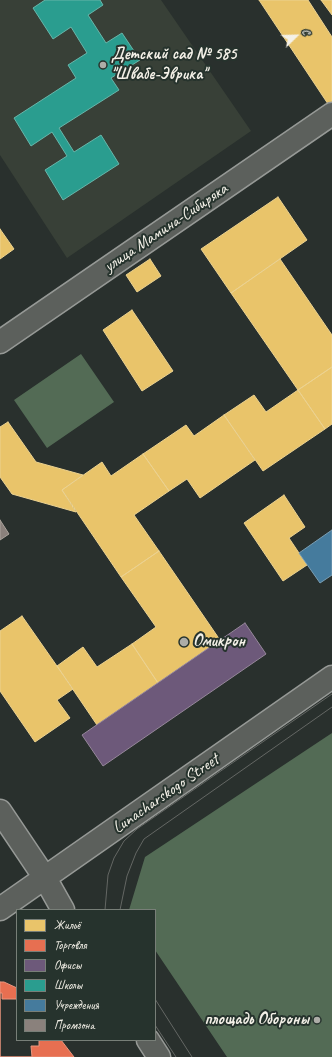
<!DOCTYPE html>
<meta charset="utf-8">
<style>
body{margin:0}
#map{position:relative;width:332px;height:1057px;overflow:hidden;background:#29302d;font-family:Caveat,sans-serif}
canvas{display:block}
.legend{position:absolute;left:16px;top:909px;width:140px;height:132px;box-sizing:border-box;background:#26332d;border:1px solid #787f78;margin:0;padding:5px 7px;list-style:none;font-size:12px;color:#f4f1e8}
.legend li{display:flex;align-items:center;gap:8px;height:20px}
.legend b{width:20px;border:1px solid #787f78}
.north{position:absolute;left:276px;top:16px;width:40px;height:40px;-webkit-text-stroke:3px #26332d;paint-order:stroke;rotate:67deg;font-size:11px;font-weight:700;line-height:16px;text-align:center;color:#f4f1e8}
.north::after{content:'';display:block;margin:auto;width:14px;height:18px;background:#f4f1e8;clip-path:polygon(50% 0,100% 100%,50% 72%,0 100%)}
</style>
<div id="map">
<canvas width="332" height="1057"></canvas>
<ul class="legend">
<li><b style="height:11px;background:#e9c46a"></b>Жильё</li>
<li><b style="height:11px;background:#e76f51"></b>Торговля</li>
<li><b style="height:11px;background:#6d597a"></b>Офисы</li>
<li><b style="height:11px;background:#2a9d8f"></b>Школы</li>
<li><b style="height:11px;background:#457b9d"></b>Учреждения</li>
<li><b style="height:11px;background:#8a817c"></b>Промзона</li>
</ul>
<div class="north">С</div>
</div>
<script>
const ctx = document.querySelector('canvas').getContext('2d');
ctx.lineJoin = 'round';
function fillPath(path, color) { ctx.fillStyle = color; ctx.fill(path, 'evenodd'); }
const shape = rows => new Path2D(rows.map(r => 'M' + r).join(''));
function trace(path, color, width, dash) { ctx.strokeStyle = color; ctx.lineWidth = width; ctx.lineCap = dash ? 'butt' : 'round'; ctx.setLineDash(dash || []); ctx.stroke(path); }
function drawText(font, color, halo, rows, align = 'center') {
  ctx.font = font + ' Caveat,sans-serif'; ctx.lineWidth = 4; ctx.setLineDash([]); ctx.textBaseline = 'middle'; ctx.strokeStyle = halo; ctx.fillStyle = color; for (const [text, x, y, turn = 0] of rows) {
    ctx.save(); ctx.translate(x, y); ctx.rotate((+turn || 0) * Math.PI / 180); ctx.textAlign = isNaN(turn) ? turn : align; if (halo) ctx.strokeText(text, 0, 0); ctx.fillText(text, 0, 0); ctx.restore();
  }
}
const built = shape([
 [0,0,161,0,251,131,67,258,0,155]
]);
const green = shape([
 [81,354,114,402,47,448,14,400],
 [332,733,332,1057,227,1057,155,950,155,910,129,910,145,857]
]);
const homes = shape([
 [259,0,308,0,332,37,332,110,259,0],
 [321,0,332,0,332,15,321,0],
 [278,197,307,240,231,293,201,249,278,197],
 [0,229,14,249,0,259,0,229],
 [150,259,161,276,137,292,126,275,150,259],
 [280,259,332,335,332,367,298,390,231,293,280,259],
 [132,310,173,371,142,391,103,330,132,310],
 [332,367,332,424,325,429,298,390,332,367],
 [298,390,325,429,263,471,224,415,254,395,266,412,298,390],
 [224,415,255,460,200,498,187,479,169,491,143,454,186,425,194,436,224,415],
 [8,422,36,462,83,475,62,490,76,512,12,494,0,477,0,427,8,422],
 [143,454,169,491,134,515,159,551,121,577,62,490,102,462,111,476,143,454],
 [284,495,305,527,289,538,307,565,283,581,244,523,284,495],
 [159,551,220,640,158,683,132,644,156,627,121,577,159,551],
 [22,616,73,689,57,700,70,718,35,742,0,691,0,631,22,616],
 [132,644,158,683,97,725,57,666,83,647,97,667,132,644]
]);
const shops = shape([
 [0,982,4,982,17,988,17,1040,61,1040,74,1057,0,1057,0,982],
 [0,993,2,993,2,999,17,999,17,1040,39,1040,39,1046,31,1046,32,1057,0,1057,0,993]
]);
const offices = shape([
 [245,623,266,654,103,766,82,735,245,623]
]);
const schools = shape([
 [45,0,100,0,103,5,88,15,106,43,122,33,140,60,111,78,119,90,59,128,74,152,101,135,119,164,63,200,45,170,67,156,52,132,31,146,14,118,76,78,68,65,87,53,71,27,53,39,33,8,45,0]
]);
const public = shape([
 [332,530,332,575,320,583,299,553,332,530]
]);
const industry = shape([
 [0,520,9,534,0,540,0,520]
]);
const minor = shape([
 [0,342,332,114],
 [0,811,45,878,63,910],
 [0,909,332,677],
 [148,1040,159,1057]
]);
const tram = shape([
 [105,910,108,875,114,858,124,841,137,829,332,694],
 [120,910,127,876,136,853,144,839,332,707],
 [155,999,192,1057],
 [155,1025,176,1057]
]);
const markers = [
 [103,65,4,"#adada7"],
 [184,642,5,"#adada7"],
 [317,1020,4,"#adada7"]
];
const poiNames = [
 ["Детский сад № 585",111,55],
 ["\"Швабе-Эврика\"",111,75],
 ["Омикрон",193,642],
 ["площадь Обороны",309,1020,"right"]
];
const streetNames = [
 ["улица Мамина-Сибиряка",166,228,-34],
 ["Lunacharskogo Street",166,794,-35]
];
fillPath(built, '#384037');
fillPath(green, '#536b55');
fillPath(homes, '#e9c46a');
trace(homes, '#ecd290', 1);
fillPath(shops, '#e76f51');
trace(shops, '#eb967e', 1);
fillPath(offices, '#6d597a');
trace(offices, '#96879b', 1);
fillPath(schools, '#2a9d8f');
trace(schools, '#67b6aa', 1);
fillPath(public, '#457b9d');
trace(public, '#7a9eb4', 1);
fillPath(industry, '#8a817c');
trace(industry, '#aaa39c', 1);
trace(minor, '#969996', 25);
trace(minor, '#5c605c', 22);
trace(tram, '#646764', 1);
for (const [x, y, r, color] of markers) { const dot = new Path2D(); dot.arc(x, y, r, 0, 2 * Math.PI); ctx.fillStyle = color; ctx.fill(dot); trace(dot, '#26332d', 1.5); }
drawText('bold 17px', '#f4f1e8', '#26332d', poiNames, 'left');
drawText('17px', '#f4f1e8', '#26332d', streetNames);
</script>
